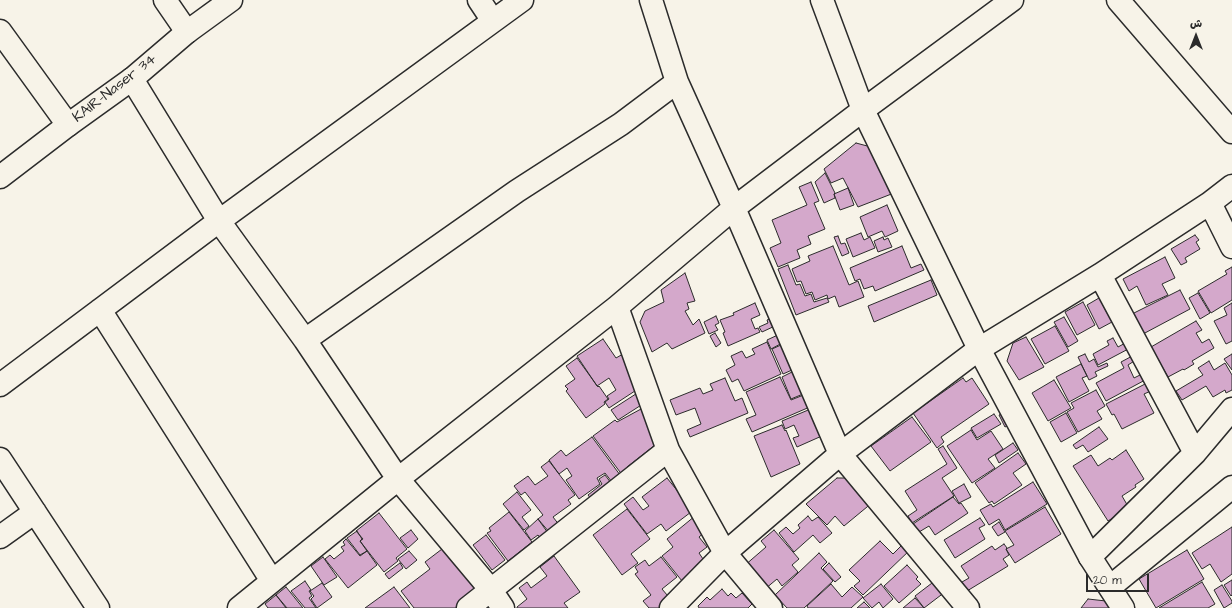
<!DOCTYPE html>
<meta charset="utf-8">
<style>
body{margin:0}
#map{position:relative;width:1232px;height:608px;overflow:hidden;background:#f7f3e8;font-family:"Architects Daughter","Playpen Sans Arabic",sans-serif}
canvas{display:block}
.north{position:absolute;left:1176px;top:16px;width:40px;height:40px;-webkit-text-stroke:3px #f7f3e8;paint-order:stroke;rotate:0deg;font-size:11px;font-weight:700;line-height:16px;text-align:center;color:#2b2b2b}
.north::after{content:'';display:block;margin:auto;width:14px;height:18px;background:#2b2b2b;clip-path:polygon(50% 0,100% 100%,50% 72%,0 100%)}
.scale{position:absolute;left:1086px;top:574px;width:63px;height:18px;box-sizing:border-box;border:2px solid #2b2b2b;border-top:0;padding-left:5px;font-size:12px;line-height:14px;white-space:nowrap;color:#2b2b2b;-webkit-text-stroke:3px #f7f3e8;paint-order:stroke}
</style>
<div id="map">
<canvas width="1232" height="608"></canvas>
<div class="north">ش</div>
<div class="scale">20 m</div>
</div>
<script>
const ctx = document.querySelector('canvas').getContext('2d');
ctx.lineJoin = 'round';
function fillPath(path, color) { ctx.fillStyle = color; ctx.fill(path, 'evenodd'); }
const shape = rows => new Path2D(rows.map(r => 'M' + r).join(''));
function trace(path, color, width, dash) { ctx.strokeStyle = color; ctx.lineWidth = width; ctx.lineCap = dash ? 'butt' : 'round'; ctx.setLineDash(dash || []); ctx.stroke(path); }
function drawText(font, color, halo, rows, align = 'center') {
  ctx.font = font + ' "Architects Daughter",sans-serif'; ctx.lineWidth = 3.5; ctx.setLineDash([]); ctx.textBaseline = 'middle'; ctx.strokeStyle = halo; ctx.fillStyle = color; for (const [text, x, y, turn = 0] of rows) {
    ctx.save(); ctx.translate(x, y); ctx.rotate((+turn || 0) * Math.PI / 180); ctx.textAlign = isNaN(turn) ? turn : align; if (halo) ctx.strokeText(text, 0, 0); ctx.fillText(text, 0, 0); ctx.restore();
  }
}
const building = shape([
 [856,143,871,147,894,193,858,207,843,178,831,183,824,169,856,143],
 [825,173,835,193,834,194,835,198,824,203,815,182,825,173],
 [811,182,819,201,814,203,825,229,808,236,811,244,797,250,800,258,778,267,770,248,781,243,772,220,807,205,799,187,811,182],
 [848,188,854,205,840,210,834,194,848,188],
 [887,205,898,231,885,237,882,231,868,237,860,217,887,205],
 [861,233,864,240,870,237,875,248,853,257,846,239,861,233],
 [1195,235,1199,240,1196,242,1200,249,1185,258,1187,262,1181,265,1171,249,1195,235],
 [838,236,841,244,845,243,849,253,842,256,834,237,838,236],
 [883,237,884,240,888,238,892,247,878,252,874,241,883,237],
 [833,246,849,285,858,281,864,297,839,307,835,296,828,299,827,295,815,300,812,292,806,294,801,281,797,282,792,269,810,261,808,256,833,246],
 [902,246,911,268,921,264,924,270,875,291,873,286,864,289,860,279,855,281,850,268,902,246],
 [1165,257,1175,278,1162,284,1168,295,1146,305,1137,286,1129,291,1123,279,1165,257],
 [788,265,796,285,800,284,805,296,811,294,814,302,827,298,829,302,796,315,778,269,788,265],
 [1232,267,1232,300,1211,313,1198,291,1227,274,1225,271,1232,267],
 [685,273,695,301,687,303,689,309,685,311,693,325,699,319,705,333,672,349,667,343,652,352,640,322,645,311,664,302,661,290,685,273],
 [931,280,937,295,874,322,868,306,931,280],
 [1180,290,1190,309,1143,334,1132,314,1180,290],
 [1198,293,1210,313,1200,319,1189,298,1198,293],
 [1099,298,1112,322,1099,329,1087,305,1099,298],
 [1083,302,1095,325,1077,335,1065,312,1083,302],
 [755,303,760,315,751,319,755,329,758,328,760,332,728,346,723,333,725,332,720,320,734,315,733,313,755,303],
 [1232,303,1232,341,1226,344,1214,321,1227,315,1224,308,1232,303],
 [716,316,719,323,715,325,718,330,709,334,704,322,716,316],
 [774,317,777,325,762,332,759,327,768,323,767,320,774,317],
 [1064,317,1078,341,1068,347,1054,322,1064,317],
 [1196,321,1202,330,1196,333,1202,343,1209,339,1214,348,1192,361,1194,364,1184,370,1183,369,1168,377,1151,347,1196,321],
 [1055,326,1069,351,1045,364,1031,339,1055,326],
 [715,333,721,343,716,347,710,336,715,333],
 [780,334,784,342,771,349,767,340,780,334],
 [1026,337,1044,367,1019,380,1007,361,1013,343,1026,337],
 [1113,338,1118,347,1129,341,1132,347,1098,365,1093,354,1109,345,1107,341,1113,338],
 [603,339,616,358,623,354,644,385,609,408,605,402,609,399,607,396,616,390,609,378,597,386,577,356,603,339],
 [767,342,781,374,744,391,738,379,732,382,726,370,735,365,731,356,742,351,746,358,755,354,752,349,767,342],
 [781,345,792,370,783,374,772,349,781,345],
 [1085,354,1089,362,1094,359,1098,367,1107,363,1108,366,1095,372,1097,376,1089,380,1078,357,1085,354],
 [1136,354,1139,358,1128,365,1134,378,1144,373,1147,379,1106,401,1096,383,1124,368,1121,362,1136,354],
 [1232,354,1232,370,1224,359,1232,354],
 [577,358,598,387,599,386,608,399,604,402,605,404,586,418,566,391,568,389,565,386,575,379,566,366,577,358],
 [1209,361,1214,370,1225,363,1232,375,1232,390,1226,393,1225,390,1213,397,1206,386,1182,400,1176,391,1203,375,1198,368,1209,361],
 [1081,364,1087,376,1082,378,1089,391,1069,402,1056,377,1081,364],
 [794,371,803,394,791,399,782,377,794,371],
 [780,377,791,400,806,394,812,406,752,432,746,419,756,415,746,392,780,377],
 [725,378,735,401,742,398,748,413,690,437,687,430,701,424,695,408,676,415,670,400,700,388,703,394,713,390,710,384,725,378],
 [963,378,966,382,972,378,989,404,941,437,944,442,937,448,913,413,963,378],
 [1054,380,1071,408,1048,421,1032,393,1054,380],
 [1149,382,1153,390,1144,394,1154,413,1122,429,1114,414,1112,415,1106,404,1149,382],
 [642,390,649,400,618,420,611,410,642,390],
 [1096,390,1105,406,1097,411,1102,419,1078,432,1067,412,1074,408,1071,403,1096,390],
 [813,408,824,435,797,447,793,438,799,436,794,425,785,429,782,421,813,408],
 [641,409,656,435,655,445,627,467,632,473,623,476,593,436,615,420,617,422,641,409],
 [1005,412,1011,424,1005,427,999,415,1005,412],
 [1066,413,1077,433,1061,442,1050,422,1066,413],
 [994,414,1001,424,977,438,971,428,994,414],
 [912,417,931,442,890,471,871,446,912,417],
 [782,425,785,431,786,430,800,464,771,477,754,436,782,425],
 [1099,427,1108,439,1088,452,1083,445,1076,449,1073,445,1099,427],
 [971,430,977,440,991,431,1003,449,988,459,995,468,972,483,947,446,971,430],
 [592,437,623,479,615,486,605,473,597,478,600,484,579,499,566,480,572,476,567,468,559,474,549,460,561,450,566,456,592,437],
 [1013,443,1018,450,999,463,995,455,1013,443],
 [943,446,957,468,942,478,954,496,912,523,908,516,917,510,905,491,947,464,938,449,943,446],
 [1126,450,1144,479,1135,485,1136,487,1122,496,1129,508,1108,521,1073,466,1091,455,1098,466,1110,458,1112,460,1126,450],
 [1018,453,1026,464,1013,473,1022,485,994,504,992,501,989,503,975,483,1018,453],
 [549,461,575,495,568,500,571,504,553,517,560,526,550,533,538,519,543,515,525,492,521,495,514,486,528,476,535,485,548,476,541,467,549,461],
 [605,475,611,483,591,499,588,495,602,484,599,479,605,475],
 [667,478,684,499,695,509,666,531,661,524,647,534,624,504,633,497,643,510,649,506,642,497,667,478],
 [837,478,854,478,873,502,844,526,835,516,827,525,806,504,837,478],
 [1033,482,1047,504,1005,530,999,519,989,525,980,510,991,504,993,507,1033,482],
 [964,484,971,497,959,503,952,491,964,484],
 [517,492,531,510,522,517,529,526,524,530,503,504,517,492],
 [953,497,959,504,961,503,968,513,935,535,929,526,919,532,913,524,953,497],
 [1045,507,1061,534,1015,563,1006,549,1014,545,1005,531,1045,507],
 [627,509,650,539,631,554,638,563,622,575,593,535,627,509],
 [509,512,532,542,508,561,487,533,491,531,489,528,509,512],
 [379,513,407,549,396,558,398,561,384,572,360,541,363,539,356,531,379,513],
 [695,516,706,531,699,537,707,547,699,553,705,562,682,581,662,556,673,547,667,539,695,516],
 [808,516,812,521,818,517,832,533,820,543,813,535,794,552,779,533,786,527,793,534,800,528,798,525,808,516],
 [980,518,985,525,979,528,985,539,955,558,944,540,980,518],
 [538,519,553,540,545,545,538,535,531,540,525,531,538,519],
 [999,522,1005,532,998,536,992,527,999,522],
 [1232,527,1232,574,1221,582,1210,564,1202,569,1192,553,1232,527],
 [411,530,418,539,408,548,400,538,411,530],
 [774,530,799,559,792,565,798,572,782,586,777,579,765,589,744,566,766,547,761,541,774,530],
 [357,531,362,539,360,541,367,551,360,555,347,538,357,531],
 [486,535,505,560,492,570,473,545,486,535],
 [346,539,360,556,367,551,377,565,348,588,325,559,330,555,334,559,344,551,341,547,345,545,343,542,346,539],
 [880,541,893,554,905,542,911,549,863,595,854,586,860,581,849,570,880,541],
 [1004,544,1007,548,1006,549,1009,555,1003,559,1008,566,967,591,962,582,969,578,961,566,992,546,995,550,1004,544],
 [446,546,481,592,459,608,414,608,401,591,430,569,425,562,446,546],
 [1187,550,1204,579,1156,608,1139,579,1187,550],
 [409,551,417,560,406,569,398,559,409,551],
 [819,553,827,562,821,568,833,581,804,608,787,608,775,595,819,553],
 [554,556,580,592,564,603,568,608,517,608,517,607,527,599,519,588,527,582,531,588,547,576,540,567,554,556],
 [323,557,337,577,324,585,311,566,323,557],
 [661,557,677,577,662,589,673,602,665,608,649,608,643,601,651,595,635,574,638,572,635,567,645,560,649,566,661,557],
 [400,563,403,568,389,579,385,574,400,563],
 [829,563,841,577,835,582,823,569,829,563],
 [907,565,918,577,916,579,921,584,899,603,884,586,907,565],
 [936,580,945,592,924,608,915,596,936,580],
 [1232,580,1232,595,1231,596,1224,585,1232,580],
 [305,581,311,590,309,591,312,596,309,598,316,608,305,608,291,591,305,581],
 [1202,582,1215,604,1208,608,1159,608,1202,582],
 [322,583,332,597,317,608,311,599,314,596,310,591,322,583],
 [831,584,842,597,852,587,863,597,851,608,808,608,807,606,831,584],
 [881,584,893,599,883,608,879,602,872,608,863,598,881,584],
 [1222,585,1232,601,1232,603,1224,608,1214,590,1222,585],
 [286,587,303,608,287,608,276,595,286,587],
 [394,587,410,608,365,608,394,587],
 [722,589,728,596,731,593,736,598,742,593,752,604,748,608,699,608,698,606,707,597,710,600,722,589],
 [276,595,286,608,268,608,265,604,276,595],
 [915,598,924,608,903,608,915,598],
 [1088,599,1106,601,1110,608,1081,608,1088,599],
 [864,602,870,608,857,608,864,602]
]);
const street = shape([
 [165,0,187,32],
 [479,0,493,21],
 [651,0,677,82,734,208,840,454,968,608],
 [1118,0,1232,132],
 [0,31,68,125],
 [132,79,219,221,305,340,398,479,491,590,503,608],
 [1210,203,1232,247],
 [1100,275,1195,453],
 [617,307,668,450,725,553,771,608],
 [100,310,272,581],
 [305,340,517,191,621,124,677,82],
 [0,385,219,221,522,0],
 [0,459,98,608],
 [0,537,35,512],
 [1090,557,1195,453,1232,409],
 [1110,587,1232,487],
 [239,608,398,479,617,307,734,208,863,110,1012,0],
 [468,608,668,450],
 [671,608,725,553,840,454,979,349,1100,275,1210,203,1232,186]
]);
const secondary = shape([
 [822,0,863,110,979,349,1090,557,1123,608],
 [0,177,68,125,132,79,187,32,231,0]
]);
const streetNames = [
 ["KAIR-Naser 34",115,89,-38]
];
fillPath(building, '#d4a8cb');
trace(building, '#2b2b2b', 1);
trace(street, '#2b2b2b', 25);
trace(secondary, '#2b2b2b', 25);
trace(street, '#f7f3e8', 22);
trace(secondary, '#f7f3e8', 22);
drawText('15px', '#2b2b2b', '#f7f3e8', streetNames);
</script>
